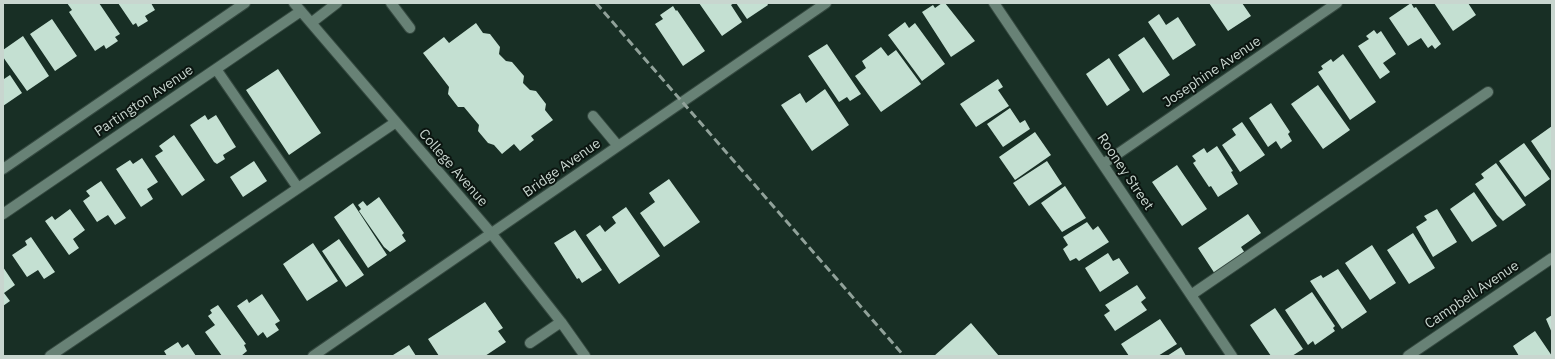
<!DOCTYPE html>
<style>
body{margin:0}
#map{position:relative;width:1555px;height:359px;overflow:hidden;background:#182f25;font-family:"IBM Plex Sans",sans-serif}
canvas{display:block}
.frame{position:absolute;inset:0;border:4px solid #c8d6cf;pointer-events:none}
</style>
<div id="map">
<canvas width="1555" height="359"></canvas>
<div class="frame"></div>
</div>
<script>
const ctx = document.querySelector('canvas').getContext('2d');
ctx.lineJoin = 'round';
function fillPath(path, color) { ctx.fillStyle = color; ctx.fill(path, 'evenodd'); }
const shape = rows => new Path2D(rows.map(r => 'M' + r).join(''));
function trace(path, color, width, dash) { ctx.strokeStyle = color; ctx.lineWidth = width; ctx.lineCap = dash ? 'butt' : 'round'; ctx.setLineDash(dash || []); ctx.stroke(path); }
function drawText(font, color, halo, rows, align = 'center') {
  ctx.font = font + ' "IBM Plex Sans",sans-serif'; ctx.lineWidth = 4; ctx.setLineDash([]); ctx.textBaseline = 'middle'; ctx.strokeStyle = halo; ctx.fillStyle = color; for (const [text, x, y, turn = 0] of rows) {
    ctx.save(); ctx.translate(x, y); ctx.rotate((+turn || 0) * Math.PI / 180); ctx.textAlign = isNaN(turn) ? turn : align; if (halo) ctx.strokeText(text, 0, 0); ctx.fillText(text, 0, 0); ctx.restore();
  }
}
const building = shape([
 [67,3,99,3,120,34,115,37,118,41,106,49,104,45,95,51,69,12,72,10],
 [118,3,151,3,155,10,145,16,148,21,138,27,136,23,133,25],
 [699,3,734,3,731,5,742,22,722,36],
 [736,3,767,3,768,5,747,19],
 [942,3,945,3,975,41,951,57,922,12,933,5,935,8],
 [1209,3,1242,3,1251,16,1228,31],
 [1411,3,1414,8,1416,7,1441,44,1435,49,1432,45,1428,48,1421,38,1408,46,1389,18],
 [1434,3,1468,3,1476,15,1453,31],
 [673,6,676,11,677,10,705,51,683,66,655,24,663,19,660,15],
 [1159,14,1166,25,1178,17,1196,45,1173,60,1148,22],
 [52,19,77,56,55,71,30,34],
 [905,22,909,28,915,23,945,64,922,81,888,35],
 [476,23,483,33,490,34,500,47,499,54,506,61,512,62,524,76,523,83,530,90,536,91,546,104,545,110,553,120,531,136,534,140,520,151,514,144,502,154,494,145,488,143,478,131,479,125,464,107,458,107,448,94,449,87,423,53,444,37,449,43],
 [1374,30,1377,34,1381,31,1396,54,1383,63,1390,72,1380,79,1358,46,1369,39,1366,36],
 [23,36,49,76,27,91,3,57,3,50],
 [1144,37,1170,75,1143,93,1118,55],
 [827,44,861,94,850,101,847,97,839,102,808,56],
 [881,47,888,56,896,50,921,84,881,112,855,76,866,68,862,61],
 [1343,54,1376,102,1350,120,1318,72,1323,69,1321,66,1331,59,1333,62],
 [1109,58,1130,90,1107,106,1086,74],
 [278,69,321,133,289,155,246,90],
 [10,75,22,93,3,106,3,76,4,79],
 [998,79,1003,87,998,90,1009,106,976,127,960,104],
 [1318,85,1350,130,1323,149,1291,104],
 [825,89,849,125,812,151,781,105,800,93,806,103],
 [1271,103,1290,132,1288,134,1292,141,1281,149,1276,141,1268,147,1249,118],
 [1010,108,1020,123,1025,120,1030,129,1003,147,987,124],
 [205,115,208,120,216,115,236,147,223,155,225,159,217,164,214,162,190,125],
 [1242,122,1265,155,1240,172,1222,145,1236,135,1232,129],
 [1552,126,1552,172,1531,141],
 [1035,132,1051,155,1015,180,999,157],
 [174,135,205,180,182,196,155,156,163,151,159,146],
 [1524,143,1550,179,1525,197,1499,161],
 [1217,146,1233,171,1231,172,1238,184,1218,197,1211,186,1209,187,1193,163,1196,161,1192,156,1204,148,1207,153],
 [142,158,158,182,147,189,153,199,141,207,116,169,130,160,133,164],
 [254,161,267,181,243,197,230,177],
 [1047,161,1062,184,1029,206,1013,183],
 [1496,163,1526,205,1503,221,1497,215,1475,184,1484,178,1481,174],
 [1177,165,1207,209,1182,226,1152,182],
 [669,179,700,222,664,247,640,213,655,202,649,193],
 [101,181,126,218,115,225,108,215,97,222,83,201,90,196,86,191],
 [1065,186,1086,218,1062,232,1041,203],
 [1474,192,1497,226,1472,242,1450,209],
 [379,197,404,233,402,235,406,241,390,252,384,247,359,211,361,209,358,205,363,201,367,206],
 [353,203,387,255,368,268,334,217],
 [626,207,660,256,619,284,586,235,600,225,605,232,616,223,612,217],
 [70,209,85,230,73,239,79,248,69,255,45,221,52,216,55,220],
 [1437,209,1457,242,1433,257,1416,227,1427,220,1424,216],
 [1248,214,1261,233,1241,247,1245,253,1215,274,1198,248],
 [1087,222,1093,230,1098,226,1109,242,1079,261,1076,258,1070,261,1063,249,1068,245,1063,237],
 [575,230,602,270,582,283,579,278,577,279,554,243],
 [1413,233,1435,268,1409,284,1387,250],
 [31,237,55,272,44,279,38,270,27,277,12,255,27,245,25,241],
 [339,239,364,275,346,287,322,251],
 [313,243,338,281,307,301,283,264],
 [1372,245,1396,283,1370,300,1345,263],
 [1108,253,1113,261,1119,258,1129,273,1100,292,1085,268],
 [3,267,15,285,4,293,10,301,3,306],
 [1338,269,1367,312,1342,329,1310,281,1321,275,1323,278],
 [1137,285,1146,298,1141,302,1147,310,1115,331,1104,315,1110,311,1105,305],
 [1312,292,1335,326,1333,328,1335,331,1315,345,1313,341,1308,345,1285,310],
 [262,294,280,321,275,324,279,330,267,338,263,332,258,336,237,306,247,299,249,303],
 [485,302,503,328,498,331,506,342,485,356,439,356,428,339],
 [218,305,246,344,244,345,247,351,241,356,222,356,205,332,215,325,208,316,212,313,210,310],
 [1275,308,1303,349,1292,356,1271,356,1250,325],
 [1552,315,1552,333,1546,319],
 [1160,319,1177,344,1158,356,1129,356,1121,344],
 [971,323,999,356,934,356],
 [1535,331,1552,356,1519,356,1513,346],
 [178,342,182,348,188,344,196,356,167,356,164,351],
 [409,345,416,356,394,356,393,355],
 [1181,347,1186,356,1167,356]
]);
const minor = shape([
 [294,3,491,233,561,322,585,356],
 [391,3,410,28],
 [994,3,1232,356],
 [311,23,337,3],
 [216,69,298,188],
 [593,116,618,146],
 [1103,164,1337,3],
 [3,169,245,3],
 [3,214,301,11],
 [1191,295,1488,92],
 [530,343,561,322],
 [50,356,396,122],
 [313,356,826,3],
 [1408,356,1552,258]
]);
const rail = shape([
 [596,3,904,356]
]);
const streetNames = [
 ["Josephine Avenue",1212,72,-34],
 ["Partington Avenue",144,101,-34],
 ["College Avenue",453,168,49],
 ["Bridge Avenue",562,168,-35],
 ["Rooney Street",1125,172,56],
 ["Campbell Avenue",1472,295,-34]
];
fillPath(building, '#c4e0d2');
trace(minor, '#354940', 12);
trace(minor, '#688276', 10);
trace(rail, '#91a29a', 3, [8, 4]);
drawText('14px', '#c8d6cf', '#0b1510', streetNames);
</script>
